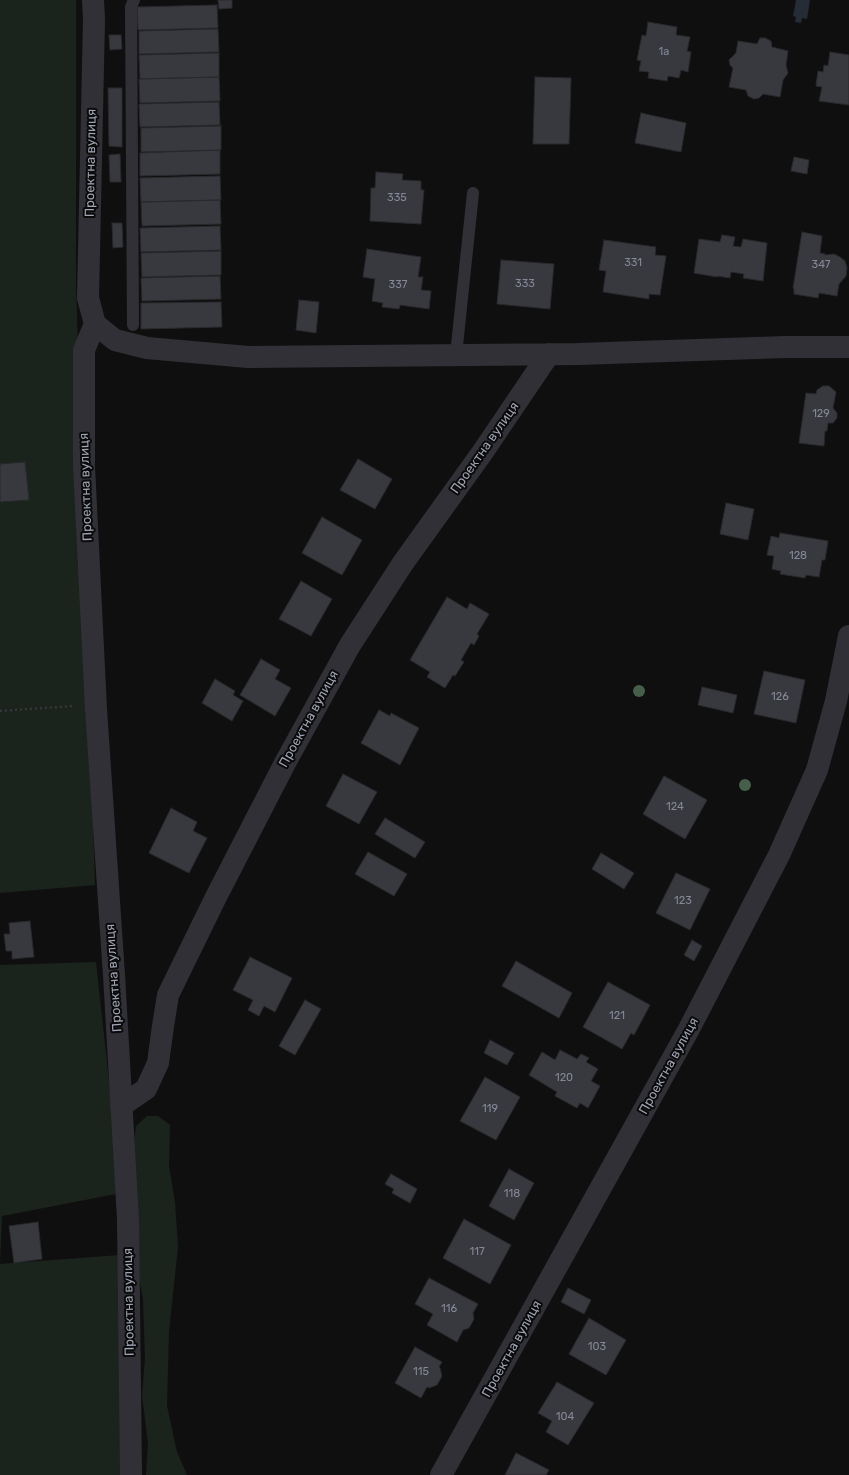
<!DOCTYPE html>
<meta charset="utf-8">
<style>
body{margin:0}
canvas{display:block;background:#0f0f10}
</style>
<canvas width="849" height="1475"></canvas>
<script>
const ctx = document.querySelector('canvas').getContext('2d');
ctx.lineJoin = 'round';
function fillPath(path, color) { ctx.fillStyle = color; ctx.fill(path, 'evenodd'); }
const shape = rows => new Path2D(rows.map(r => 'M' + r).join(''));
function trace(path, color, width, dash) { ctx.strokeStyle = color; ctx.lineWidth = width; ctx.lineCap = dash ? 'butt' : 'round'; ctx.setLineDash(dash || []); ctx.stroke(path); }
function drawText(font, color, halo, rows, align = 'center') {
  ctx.font = font + ' Rubik,sans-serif'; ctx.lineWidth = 4; ctx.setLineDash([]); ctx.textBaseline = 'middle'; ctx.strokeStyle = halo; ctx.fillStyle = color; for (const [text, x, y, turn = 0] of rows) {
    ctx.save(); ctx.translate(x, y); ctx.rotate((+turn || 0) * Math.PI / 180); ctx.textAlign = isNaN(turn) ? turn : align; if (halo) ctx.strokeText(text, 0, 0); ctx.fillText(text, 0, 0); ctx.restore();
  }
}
const green = shape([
 [0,0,76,0,76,286,95,885,0,893],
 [96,962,111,1099,116,1194,2,1216,0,1264,120,1255,122,1475,0,1475,0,965],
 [147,1116,158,1116,170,1125,169,1166,175,1202,178,1247,169,1331,167,1406,177,1452,187,1475,146,1475,148,1443,142,1395,145,1359,143,1299,128,1219,127,1206,136,1126]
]);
const water = shape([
 [796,0,810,0,807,19,802,18,801,23,795,22,796,17,793,16]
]);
const building = shape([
 [218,0,232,0,232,8,219,9,218,0],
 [217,5,218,28,138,30,137,7,217,5],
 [648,22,677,27,676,35,690,37,687,51,691,52,688,72,681,70,679,78,668,76,667,81,648,78,649,72,639,71,641,61,637,60,642,35,646,36,648,22],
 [218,29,219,52,139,54,139,31,218,29],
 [109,35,121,35,122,49,110,50,109,35],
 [760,38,765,38,771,41,772,47,788,51,786,65,788,73,783,80,780,97,763,94,759,98,754,99,748,96,746,90,729,87,733,68,730,65,729,60,736,53,738,41,757,44,760,38],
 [830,52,849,55,849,105,819,101,822,87,816,86,818,71,823,72,824,65,828,66,830,52],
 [219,53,219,77,140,79,139,55,219,53],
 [219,77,220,101,140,103,139,79,219,77],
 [535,77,571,78,569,144,533,144,535,77],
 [108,88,122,88,122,147,109,146,108,88],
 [219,102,220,125,140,127,139,104,219,102],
 [641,113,686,123,681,152,635,143,641,113],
 [221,126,221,150,141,152,141,128,221,126],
 [220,150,220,174,140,176,140,153,220,150],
 [120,154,121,182,110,182,109,155,120,154],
 [794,157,809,160,807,174,791,171,794,157],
 [376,172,403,174,402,180,421,181,421,190,424,190,421,224,370,221,371,188,375,188,376,172],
 [220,176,221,200,141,202,140,178,220,176],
 [220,200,221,224,142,226,141,202,220,200],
 [112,223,122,223,123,247,113,248,112,223],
 [220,226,221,250,141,252,140,228,220,226],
 [802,232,822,236,820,253,825,254,825,255,834,254,840,257,845,261,847,268,846,276,839,284,837,296,819,293,818,298,794,294,794,289,793,288,802,232],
 [722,235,735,237,733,246,741,247,743,239,767,243,763,281,743,278,744,274,731,272,730,278,717,276,717,277,694,273,699,239,720,242,722,235],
 [604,240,656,247,655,255,666,256,660,295,649,294,649,299,603,292,606,271,599,270,604,240],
 [367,249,421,257,418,277,423,277,421,290,431,291,429,309,400,305,399,309,382,307,383,303,372,301,375,279,363,277,367,249],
 [221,251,221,275,142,277,141,253,221,251],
 [501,260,554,264,550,309,497,304,501,260],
 [220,276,221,299,142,301,141,278,220,276],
 [299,300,319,302,316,333,296,330,299,300],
 [221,302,222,327,141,329,141,303,221,302],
 [823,386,829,386,836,392,833,408,837,413,837,418,833,423,828,423,827,431,825,431,824,446,799,443,806,393,816,394,817,390,823,386],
 [358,459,392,479,375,509,340,490,358,459],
 [25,462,29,500,0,502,0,464,25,462],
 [726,503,754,509,748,540,720,534,726,503],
 [322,517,362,540,342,575,302,553,322,517],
 [780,533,828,541,825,560,822,560,819,577,806,575,805,578,780,574,781,571,772,569,774,556,767,555,771,536,779,538,780,533],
 [301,581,332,599,311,636,279,619,301,581],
 [447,597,467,609,470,603,489,614,477,634,479,636,474,645,471,643,461,660,464,662,455,676,453,675,445,688,427,677,430,672,410,660,447,597],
 [261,659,280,670,275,679,291,688,275,716,240,695,261,659],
 [764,671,805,680,796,723,754,714,764,671],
 [215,679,235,691,233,695,243,701,232,721,202,703,215,679],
 [702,687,737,695,733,713,698,705,702,687],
 [379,710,390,716,391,713,419,728,400,765,361,743,379,710],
 [343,774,377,792,359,824,326,806,343,774],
 [664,776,707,800,685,839,643,814,664,776],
 [171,808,197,822,193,831,207,838,189,873,149,853,171,808],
 [385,818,425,842,415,858,375,834,385,818],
 [368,852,407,874,394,896,355,874,368,852],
 [601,853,634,873,624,889,592,869,601,853],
 [676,873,710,889,690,930,656,913,676,873],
 [30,921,34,957,12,959,12,951,6,951,4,934,10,934,9,923,30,921],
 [692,940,702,946,694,961,684,955,692,940],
 [250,957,292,978,275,1012,264,1006,259,1016,248,1010,253,1000,233,990,250,957],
 [516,961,572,993,559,1018,502,986,516,961],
 [608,982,650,1005,634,1035,631,1033,622,1049,583,1027,608,982],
 [305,1000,321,1009,295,1055,279,1046,305,1000],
 [490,1040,514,1053,507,1065,484,1053,490,1040],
 [560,1050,577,1059,581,1054,589,1058,586,1062,598,1069,591,1081,600,1086,588,1108,580,1103,577,1108,555,1096,557,1092,529,1075,542,1052,555,1060,560,1050],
 [485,1077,520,1097,496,1140,460,1121,485,1077],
 [509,1169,534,1183,514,1220,489,1206,509,1169],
 [391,1174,417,1189,410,1203,392,1193,394,1189,385,1184,391,1174],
 [464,1219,511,1245,490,1284,443,1258,464,1219],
 [38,1222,42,1259,14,1263,9,1226,38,1222],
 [429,1278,478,1304,473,1313,474,1319,469,1328,463,1330,457,1342,427,1325,433,1314,415,1304,429,1278],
 [568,1288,591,1300,584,1314,561,1302,568,1288],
 [589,1318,626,1340,606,1375,569,1354,589,1318],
 [415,1347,442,1362,439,1367,440,1368,442,1376,437,1385,429,1388,427,1387,421,1398,395,1383,415,1347],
 [557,1382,594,1403,568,1445,546,1432,552,1421,538,1413,557,1382],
 [516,1453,549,1470,546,1475,505,1475,516,1453]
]);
const path = shape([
 [0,711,73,706]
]);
const lane = shape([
 [133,325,131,7,134,0],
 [456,355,473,193]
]);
const street = shape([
 [93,0,94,19,88,298,95,324,115,340,147,348,248,357,578,354,786,347,849,347],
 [95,324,84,350,84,466,96,709,114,975,128,1219,131,1475],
 [121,1106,146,1089,158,1063,163,1026,168,995,216,897,285,763,350,645,403,563,482,453,549,354],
 [441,1475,689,1029,779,855,817,770,836,701,849,636]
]);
const trees = [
 [639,691],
 [745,785]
];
const numberNames = [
 ["1а",664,52],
 ["335",397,198],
 ["331",633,263],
 ["347",821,265],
 ["333",525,284],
 ["337",398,285],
 ["129",821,414],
 ["128",798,556],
 ["126",780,697],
 ["124",675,807],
 ["123",683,901],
 ["121",617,1016],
 ["120",564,1078],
 ["119",490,1109],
 ["118",512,1194],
 ["117",477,1252],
 ["116",449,1309],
 ["103",597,1347],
 ["115",421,1372],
 ["104",565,1417]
];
const streetNames = [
 ["Проектна вулиця",91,163,-89],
 ["Проектна вулиця",485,448,-55],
 ["Проектна вулиця",86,487,-92],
 ["Проектна вулиця",309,719,-61],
 ["Проектна вулиця",114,978,-94],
 ["Проектна вулиця",669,1066,-61],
 ["Проектна вулиця",129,1302,-91],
 ["Проектна вулиця",512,1349,-61]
];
fillPath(green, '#1b231d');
fillPath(water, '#252c35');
fillPath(building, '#38393f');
trace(building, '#29292d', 1);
trace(path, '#36373d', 2.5, [2, 3]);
trace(lane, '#303036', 12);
trace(street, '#303036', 22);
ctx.fillStyle = '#465f4b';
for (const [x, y] of trees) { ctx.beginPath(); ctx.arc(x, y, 6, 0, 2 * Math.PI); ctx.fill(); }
drawText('11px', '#858896', null, numberNames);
drawText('13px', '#9fa3b3', '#0a0a0b', streetNames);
</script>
